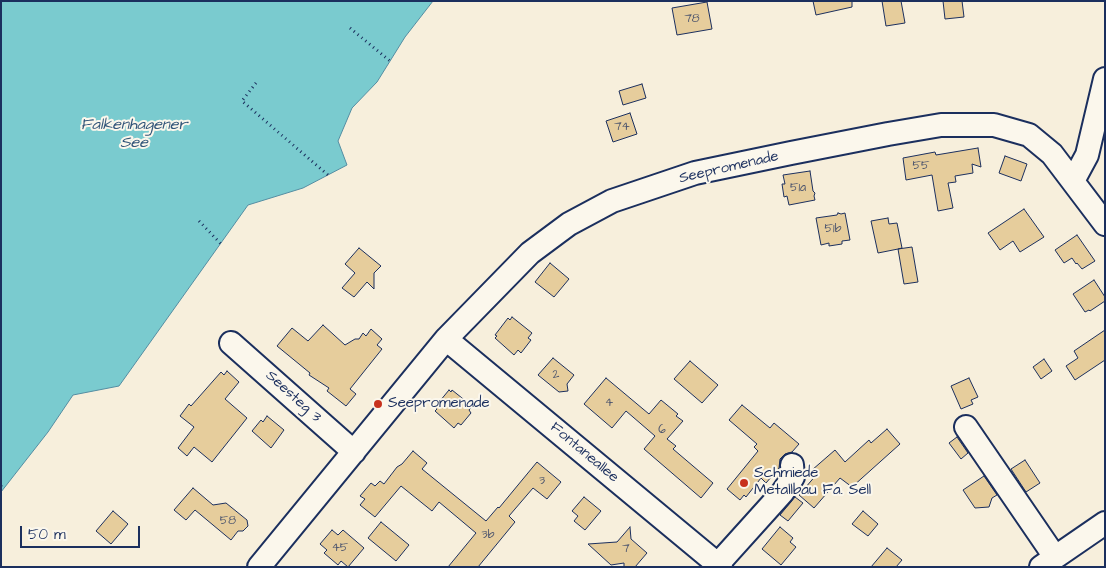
<!DOCTYPE html>
<style>
body{margin:0}
#map{position:relative;width:1106px;height:568px;overflow:hidden;background:#f7efdc;font-family:"Architects Daughter",sans-serif}
canvas{display:block}
.frame{position:absolute;inset:0;border:2px solid #1b2f5e;pointer-events:none}
.scale{position:absolute;left:20px;top:526px;width:120px;height:22px;box-sizing:border-box;border:2px solid #1b2f5e;border-top:0;padding-left:6px;font-size:15px;line-height:18px;white-space:nowrap;color:#1b2f5e;-webkit-text-stroke:4px #fbf7ec;paint-order:stroke}
</style>
<div id="map">
<canvas width="1106" height="568"></canvas>
<div class="frame"></div>
<div class="scale">50 m</div>
</div>
<script>
const ctx = document.querySelector('canvas').getContext('2d');
ctx.lineJoin = 'round';
function fillPath(path, color) { ctx.fillStyle = color; ctx.fill(path, 'evenodd'); }
const shape = rows => new Path2D(rows.map(r => 'M' + r).join(''));
function trace(path, color, width, dash) { ctx.strokeStyle = color; ctx.lineWidth = width; ctx.lineCap = dash ? 'butt' : 'round'; ctx.setLineDash(dash || []); ctx.stroke(path); }
function drawText(font, color, halo, rows, align = 'center') {
  ctx.font = font + ' "Architects Daughter",sans-serif'; ctx.lineWidth = 4; ctx.setLineDash([]); ctx.textBaseline = 'middle'; ctx.strokeStyle = halo; ctx.fillStyle = color; for (const [text, x, y, turn = 0] of rows) {
    ctx.save(); ctx.translate(x, y); ctx.rotate((+turn || 0) * Math.PI / 180); ctx.textAlign = isNaN(turn) ? turn : align; if (halo) ctx.strokeText(text, 0, 0); ctx.fillText(text, 0, 0); ctx.restore();
  }
}
const water = shape([
 [1,1,433,1,405,37,377,82,352,108,338,141,347,165,303,188,248,205,119,386,73,395,48,432,1,492,1,1]
]);
const building = shape([
 [813,1,852,1,852,7,816,15,813,1],
 [882,1,901,1,905,23,886,26,882,1],
 [943,1,962,1,964,17,945,19,943,1],
 [707,2,712,29,677,35,672,8,707,2],
 [642,84,646,98,623,105,619,91,642,84],
 [630,113,637,134,613,142,606,121,630,113],
 [978,148,981,167,972,164,973,173,955,176,956,182,948,183,953,208,938,211,932,175,906,180,903,158,935,152,936,155,978,148],
 [1005,156,1027,164,1021,181,999,173,1005,156],
 [810,171,813,191,815,193,814,196,815,200,789,205,787,196,784,197,782,184,785,184,783,175,810,171],
 [1024,209,1044,237,1020,252,1013,241,1000,250,988,233,1024,209],
 [838,213,841,214,845,213,850,240,842,241,842,244,829,246,829,243,821,245,816,218,837,215,838,213],
 [888,218,889,224,897,223,902,248,898,249,912,247,918,282,904,284,898,249,878,253,871,221,888,218],
 [1077,235,1095,261,1082,269,1077,263,1076,264,1072,258,1064,263,1055,250,1077,235],
 [359,248,381,266,374,273,374,289,367,282,354,297,342,288,355,273,345,264,359,248],
 [550,263,569,279,554,297,535,282,550,263],
 [1094,280,1105,297,1105,301,1090,311,1089,310,1085,312,1073,294,1094,280],
 [512,317,532,333,528,338,531,340,521,353,518,350,514,355,495,338,497,336,495,335,508,318,510,320,512,317],
 [323,325,345,345,355,339,359,339,363,333,366,336,371,329,382,339,377,345,382,349,350,389,356,394,346,406,327,391,329,388,309,375,310,373,277,346,292,328,308,341,323,325],
 [1105,330,1105,360,1075,380,1066,366,1078,358,1074,351,1105,330],
 [553,358,574,375,567,384,568,391,559,392,538,375,553,358],
 [1044,359,1052,371,1041,379,1033,367,1044,359],
 [690,361,718,385,702,403,674,379,690,361],
 [227,371,239,382,225,399,247,418,212,462,194,447,187,456,178,448,194,427,180,416,189,404,191,406,221,372,224,375,227,371],
 [606,378,649,414,661,400,678,414,676,416,683,421,667,439,676,446,673,449,713,483,701,498,644,449,655,436,626,411,612,428,584,404,606,378],
 [969,378,978,397,971,400,973,404,961,409,951,386,969,378],
 [449,390,451,392,452,390,472,406,469,410,471,413,461,425,458,423,454,428,435,411,437,409,435,407,449,390],
 [742,405,770,428,774,423,799,444,792,452,785,454,780,459,779,468,766,483,761,478,746,497,744,495,740,500,727,489,758,451,754,447,757,444,729,420,742,405],
 [267,416,284,430,271,448,252,431,261,420,263,422,267,416],
 [887,429,900,444,852,487,840,478,814,508,799,495,817,474,812,470,835,450,845,462,869,440,871,443,887,429],
 [957,437,968,453,961,459,949,443,957,437],
 [413,451,427,463,422,469,486,521,498,507,499,508,537,462,561,482,547,499,533,488,509,516,515,522,478,567,448,567,476,533,439,502,432,511,401,486,375,517,360,505,365,499,360,496,371,483,375,486,380,481,384,484,397,467,402,464,413,451],
 [1025,460,1040,483,1026,492,1011,469,1025,460],
 [984,476,997,495,992,498,989,507,975,508,963,490,984,476],
 [193,488,213,505,226,503,247,520,248,526,243,531,238,531,231,540,195,510,186,520,174,510,193,488],
 [584,497,601,511,585,530,574,521,578,516,572,511,584,497],
 [795,497,803,503,788,521,780,515,795,497],
 [113,511,128,524,111,544,96,531,113,511],
 [863,511,878,524,868,536,852,524,863,511],
 [381,522,409,545,396,561,368,538,381,522],
 [630,527,631,539,647,553,635,567,624,567,624,563,611,565,588,544,617,542,630,527],
 [780,527,793,538,790,542,796,547,781,565,762,549,780,527],
 [332,530,338,535,343,530,364,548,348,567,341,561,338,565,324,553,327,550,320,544,332,530],
 [887,548,902,560,896,567,871,567,887,548]
]);
const path = shape([
 [350,28,390,61],
 [256,83,242,101,328,175],
 [199,221,221,244],
 [1,486,3,489]
]);
const minor = shape([
 [1073,181,1087,155,1105,79],
 [446,339,721,567],
 [231,343,354,452],
 [966,427,1055,557],
 [718,564,782,493,793,477,792,465],
 [259,567,446,339,530,253,569,224,612,201,695,173,791,153,888,134,941,125,994,125,1029,135,1052,154,1105,224],
 [1041,567,1105,523]
]);
const markers = [
 [378,404,5,"#c8321e"],
 [744,483,5,"#c8321e"]
];
const numberNames = [
 ["78",692,19],
 ["74",622,127],
 ["55",921,166],
 ["51a",798,188],
 ["51b",833,229],
 ["2",556,375],
 ["4",609,403],
 ["6",662,430],
 ["3",542,481],
 ["58",228,521],
 ["3b",488,535],
 ["45",340,548],
 ["7",626,549]
];
const streetNames = [
 ["Seepromenade",729,168,-13],
 ["Seesteg 3",293,397,42],
 ["Fontaneallee",584,453,40]
];
const poiNames = [
 ["Seepromenade",388,404],
 ["Schmiede",754,474],
 ["Metallbau Fa. Sell",754,491]
];
const waterNames = [
 ["Falkenhagener",134,126],
 ["See",134,144]
];
fillPath(water, '#7acbcf');
trace(water, '#548da2', 1);
fillPath(building, '#e6cd9c');
trace(building, '#1b2f5e', 1);
trace(minor, '#1b2f5e', 26);
trace(path, '#1b2f5e', 3, [1, 4]);
trace(minor, '#fbf7ec', 22);
for (const [x, y, r, color] of markers) { const dot = new Path2D(); dot.arc(x, y, r, 0, 2 * Math.PI); ctx.fillStyle = color; ctx.fill(dot); trace(dot, '#fbf7ec', 2); }
drawText('12px', '#4e566e', null, numberNames);
drawText('15px', '#1b2f5e', '#fbf7ec', streetNames);
drawText('15px', '#1b2f5e', '#fbf7ec', poiNames, 'left');
drawText('italic 16px', '#33567a', '#fbf7ec', waterNames);
</script>
